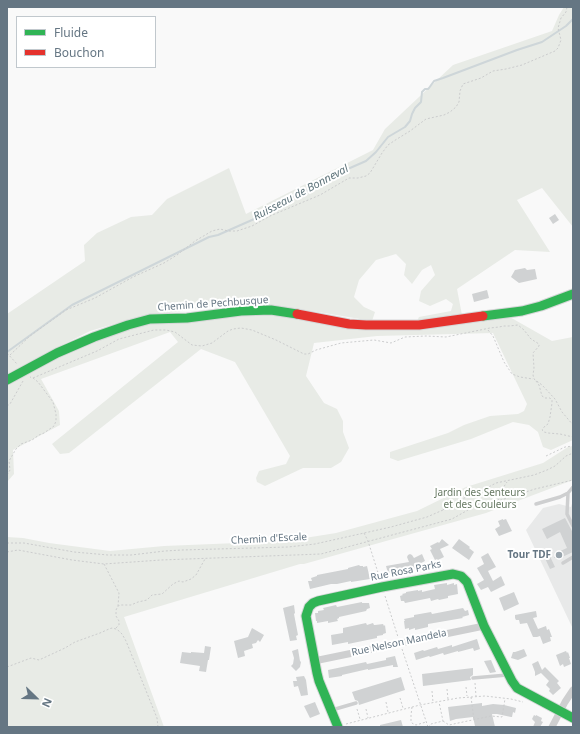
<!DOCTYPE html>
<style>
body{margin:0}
#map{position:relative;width:580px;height:734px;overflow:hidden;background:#f9f9f9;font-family:"Noto Sans",sans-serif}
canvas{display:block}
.frame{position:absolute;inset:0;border:8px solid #657683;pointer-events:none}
.legend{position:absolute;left:16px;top:16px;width:140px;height:52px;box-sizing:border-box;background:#fff;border:1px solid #c1c8cd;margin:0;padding:5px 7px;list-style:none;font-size:12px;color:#657683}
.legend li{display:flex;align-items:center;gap:8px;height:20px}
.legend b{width:20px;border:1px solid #c1c8cd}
.north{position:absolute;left:16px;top:678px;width:40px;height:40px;-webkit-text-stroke:3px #fff;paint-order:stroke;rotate:113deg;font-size:11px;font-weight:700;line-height:16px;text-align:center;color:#657683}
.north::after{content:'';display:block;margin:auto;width:14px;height:18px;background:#657683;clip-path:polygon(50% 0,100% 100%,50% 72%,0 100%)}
</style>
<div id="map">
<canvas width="580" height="734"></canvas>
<div class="frame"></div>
<ul class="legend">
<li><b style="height:5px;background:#30b455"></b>Fluide</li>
<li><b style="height:5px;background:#e5322d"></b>Bouchon</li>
</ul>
<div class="north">N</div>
</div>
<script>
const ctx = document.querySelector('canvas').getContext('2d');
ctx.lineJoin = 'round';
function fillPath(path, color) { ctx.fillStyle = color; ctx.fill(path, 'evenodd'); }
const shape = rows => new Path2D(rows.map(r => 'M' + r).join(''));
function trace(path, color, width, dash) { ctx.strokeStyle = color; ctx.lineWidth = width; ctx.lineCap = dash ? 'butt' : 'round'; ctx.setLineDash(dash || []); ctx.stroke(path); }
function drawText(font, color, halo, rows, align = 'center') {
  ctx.font = font + ' "Noto Sans",sans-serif'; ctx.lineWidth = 4; ctx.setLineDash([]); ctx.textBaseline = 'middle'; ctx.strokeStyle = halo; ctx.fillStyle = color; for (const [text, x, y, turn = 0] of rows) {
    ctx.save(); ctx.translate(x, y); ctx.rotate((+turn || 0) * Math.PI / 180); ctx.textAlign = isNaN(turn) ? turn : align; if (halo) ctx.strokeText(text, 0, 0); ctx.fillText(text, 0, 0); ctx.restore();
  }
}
const built = shape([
 [573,500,573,629,526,530,543,508,559,504,571,507]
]);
const green = shape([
 [564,7,573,7,573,227,542,188,517,200,550,252,515,250,457,289,462,315,417,321,419,317,451,311,453,304,446,299,430,306,419,301,421,291,435,275,431,265,422,270,412,284,404,275,406,264,396,254,376,260,359,280,354,297,364,307,375,312,372,321,324,313,277,306,228,308,225,305,214,306,131,319,90,331,39,357,7,374,7,314,85,261,84,245,97,233,131,217,152,215,167,199,229,168,246,214,373,150,385,129,453,65,552,31,559,15],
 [261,313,291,315,363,329,508,316,552,341,573,337,573,440,551,450,543,447,538,432,529,425,513,422,471,439,398,461,390,458,390,452,448,433,464,425,490,416,518,414,524,411,527,404,493,333,377,336,314,343,306,376,324,403,337,409,343,421,343,432,349,448,341,462,331,468,303,468,265,486,257,482,256,478,259,471,286,464,290,456,235,362,201,349,69,453,60,454,52,444,178,342,170,332,41,379,59,411,60,425,13,450,14,474,7,482,7,384,55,356,139,325],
 [573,446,573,480,486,513,304,564,300,564,124,617,164,727,7,727,7,537,23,538,49,543,110,551,164,546,286,541,336,533,417,511,466,487,543,463,568,447]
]);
const stream = shape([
 [7,352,72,305,209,237,218,235,252,220,334,175,366,161,376,152,388,137,405,127,410,121,412,114,415,108,421,102,422,92,425,89,428,89,429,88,434,81,443,78,517,50,542,42,566,26,573,19]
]);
const building = shape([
 [555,214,559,220,553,224,549,218],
 [525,268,527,270,535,269,537,279,519,283,511,277,515,270],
 [487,290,489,298,474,302,472,294],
 [565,518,573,533,573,552,560,558,554,558,558,552,567,548,560,532,547,539,542,529],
 [503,519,503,520,506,519,512,531,499,536,495,529,500,526,498,521],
 [442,539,449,545,440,549,444,557,438,560,437,559,435,560,430,550,432,549,430,546,438,542,439,543],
 [459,539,470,547,469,548,474,552,469,560,452,548],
 [547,550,555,567,550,569,542,552],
 [488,553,496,567,488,571,493,581,501,576,505,585,491,592,488,587,481,590,477,584,484,580,477,568,484,564,481,557],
 [410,554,412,555,414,558,422,554,425,561,415,566,416,568,399,573,399,571,388,573,386,566,409,562,407,557,408,555],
 [359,565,360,566,363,566,363,567,367,566,370,579,351,582,351,581,337,584,331,584,310,589,308,581,312,581,311,578,317,576,317,575,348,569,348,568],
 [447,583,447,585,454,583,454,585,457,584,458,594,448,596,448,598,439,600,438,599,431,601,430,598,405,603,404,601,401,601,400,596,403,595,402,594,406,593,406,592,418,590,418,591,422,590,422,592,435,589,434,585],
 [514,592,519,604,504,611,499,598],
 [362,602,362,603,369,603,370,608,367,609,366,611,339,617,339,618,337,619,338,621,328,623,328,621,317,623,317,621,316,621,315,613,318,613,318,611,324,610,323,608,336,605,337,607],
 [294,605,295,613,294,614,298,635,296,636,297,640,290,641,283,608],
 [463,608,465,611,468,610,469,615,462,617,463,618,428,624,428,627,415,630,415,628,409,630,409,628,405,629,404,621,405,621,404,619,414,617,414,615,431,612,432,614],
 [536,611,537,617,533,618,538,629,546,626,547,630,549,629,552,637,550,637,551,641,543,644,540,636,537,637,533,637,527,623,520,624,519,620,516,620,515,618,515,615],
 [366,623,367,625,373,623,374,625,375,625,383,624,384,626,385,625,386,633,383,634,383,635,377,636,377,638,348,644,348,642,332,645,331,635,343,633,343,628],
 [252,628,264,635,260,642,258,640,256,643,252,644,253,648,244,651,245,656,238,658,234,641,248,637],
 [477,639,480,649,474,651,473,648,458,652,458,651,444,655,443,653,430,657,429,656,416,660,414,653,423,650,424,651,437,647,438,649,452,645,452,647],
 [205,646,211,647,209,660,208,660,206,672,199,671,200,666,180,663,182,652,191,653,191,652,204,653],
 [298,649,300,661,301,662,300,667,296,671,291,666,293,664,294,658,292,651],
 [524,649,527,656,518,660,511,658,513,652,515,652],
 [566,651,567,653,568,652,570,658,569,658,571,664,564,667,563,664,560,666,556,655],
 [395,656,398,667,393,667,393,665,368,670,368,669,342,675,342,676,329,678,328,670,366,662,367,664,386,660,386,658],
 [491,660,496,672,490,673,484,661],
 [538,661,542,670,545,667,559,681,557,683,561,688,553,695,549,691,550,689,546,685,549,681,541,673,535,676,535,672,532,664],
 [473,668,473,675,470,677,471,680,423,686,422,674],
 [304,676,306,680,308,695,301,696,298,686,294,687,293,681,297,681,296,677],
 [401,677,405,690,359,705,358,701,355,700,352,692],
 [315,702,320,714,310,718,304,706],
 [482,703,482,706,493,704,504,705,516,708,515,713,513,712,512,717,511,717,497,714,492,714,495,727,477,727,477,726,475,726,473,717,456,719,450,721,448,707],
 [534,715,536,716,536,715,542,718,541,721,543,722,540,727,533,727,535,722,532,719],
 [401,720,403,727,380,727,380,725]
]);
const path = shape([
 [488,330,493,336,504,362,512,374,520,377,533,379],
 [7,353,17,364],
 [10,355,30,336,66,310,95,298,133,277,164,263,177,255,195,241,212,231,220,229,228,231,237,231,252,226,270,216,320,195,349,178,358,178,366,176,370,173,382,153,388,145,397,139,410,131,426,119,444,115,450,112,456,107,459,102,460,91,463,84,481,78,493,71,506,69,522,65,555,51,558,48,561,40,558,28,561,18,566,12,567,7],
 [33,378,97,351,119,339,154,330,166,330,175,332,192,345,202,346,212,343,228,331,233,329,241,328,252,330,276,340,304,354,308,354,316,350,341,343,374,340,391,343,405,337,426,336,446,337,490,328,499,327,504,326,509,326,518,325,524,330,531,339,539,344,539,346,533,353,534,368,533,375,534,379,542,385,555,399,562,412,573,425],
 [536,381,539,385,542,396,545,398,550,398,552,400,552,403,550,417,548,424,545,426,542,430,544,432,548,433,560,434,573,437],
 [7,406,10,404,23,381],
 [546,456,565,447,573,446],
 [7,475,10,470,9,461,16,449,21,444,32,440,39,435,44,433,54,426,56,421,56,414,53,402,38,382,33,378,30,377],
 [498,501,501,491,507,482],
 [443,510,448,505,483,490,496,483,534,475,547,470,555,466,566,456,573,453],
 [364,533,368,541,380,579],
 [7,543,24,543,74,552,108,555,131,555,165,551,182,550,288,547,315,544,391,527,427,517,443,510,498,501,535,489,573,480],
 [7,552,18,550,72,560,104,564,161,560,321,554,452,519,468,510,469,506],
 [104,564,119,593,118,606],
 [385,596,398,637],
 [116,628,119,625,119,621,116,616,116,610,118,606,121,605,131,605,138,602,147,600,152,595,162,594,173,584,179,581,183,582,191,579,196,575,205,559],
 [402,649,428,727],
 [7,667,31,658,39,660,65,648,75,642,100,633,109,629,112,628,116,629,119,631,122,634,126,641,157,718,158,727],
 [475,683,476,696],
 [466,687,467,696],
 [447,689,448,699],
 [432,691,433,702],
 [471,697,474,720],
 [400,698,403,708],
 [386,702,388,712],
 [412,707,411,715,411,721,413,724,416,725,426,722],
 [357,709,360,719],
 [366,709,368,718],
 [443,721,449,725,491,716,502,717,505,699],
 [346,724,420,705,458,698,485,696,511,699,523,702],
 [428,727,431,724,443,721,439,702]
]);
const lane = shape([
 [568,493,567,514,573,526],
 [536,504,560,497,568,493,573,487],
 [563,563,573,557],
 [473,678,507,675],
 [332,710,356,703]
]);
const street = shape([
 [314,661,484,626],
 [552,727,565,702,573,690]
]);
const fast = shape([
 [483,316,522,311,541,306,573,294],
 [7,380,57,353,94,337,128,325,150,319,187,318,241,311,271,310,297,314],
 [338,727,319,681,317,673,306,616,309,607,313,603,318,601,382,587,453,574,461,576,467,582,484,626,512,681,517,688,573,718]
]);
const jam = shape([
 [297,314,349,324,366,325,419,325,483,316]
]);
const markers = [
 [559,555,4,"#99a4ac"]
];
const streetNames = [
 ["Chemin de Pechbusque",213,304,-4],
 ["Chemin d'Escale",269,539,-3],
 ["Rue Rosa Parks",406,571,-11],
 ["Rue Nelson Mandela",399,643,-12]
];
const parkNames = [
 ["Jardin des Senteurs",480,493],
 ["et des Couleurs",480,505]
];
const poiNames = [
 ["Tour TDF",551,555]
];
const waterNames = [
 ["Ruisseau de Bonneval",301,193,-28]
];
fillPath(built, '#e8e9e9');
fillPath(green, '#e8ebe6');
trace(stream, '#ced6d9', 2);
fillPath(building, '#d0d2d3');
trace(fast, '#d5d6d7', 11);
trace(jam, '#d5d6d7', 11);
trace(path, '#cbcccd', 1, [2, 2]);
trace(lane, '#cecfd0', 3.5);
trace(street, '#cecfd0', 7);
trace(fast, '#30b455', 9);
trace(jam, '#e5322d', 9);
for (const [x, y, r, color] of markers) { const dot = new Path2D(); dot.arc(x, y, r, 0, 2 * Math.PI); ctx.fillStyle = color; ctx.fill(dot); trace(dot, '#fff', 1.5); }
drawText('10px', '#657683', '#fff', streetNames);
drawText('10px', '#687a64', '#fff', parkNames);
drawText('bold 10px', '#657683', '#fff', poiNames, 'right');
drawText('italic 11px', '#60757c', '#fff', waterNames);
</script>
